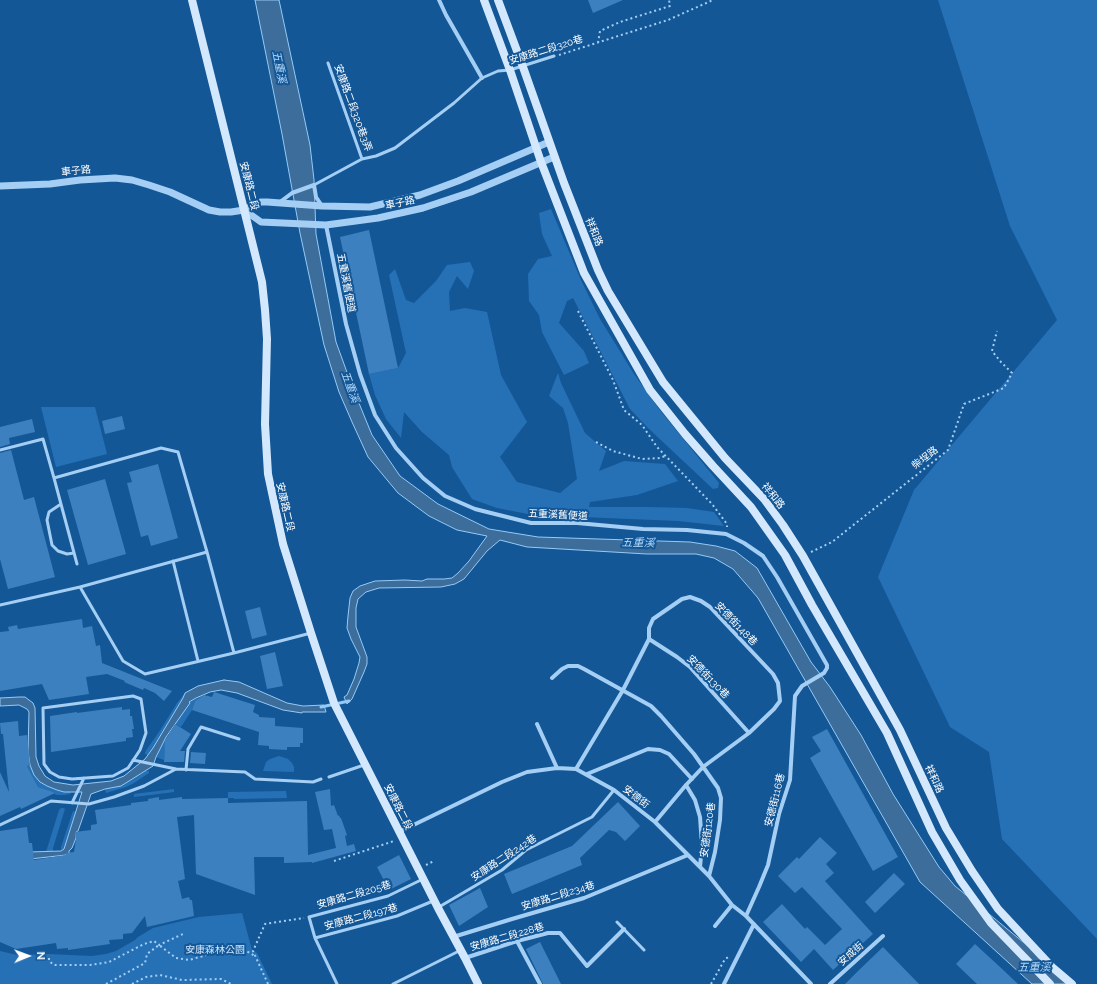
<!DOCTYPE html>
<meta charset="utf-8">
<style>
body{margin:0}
#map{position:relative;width:1097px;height:984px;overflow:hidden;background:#135797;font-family:Raleway,sans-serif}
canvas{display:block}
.north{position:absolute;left:8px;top:936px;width:40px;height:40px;-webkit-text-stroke:3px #135797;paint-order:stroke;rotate:89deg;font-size:11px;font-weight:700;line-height:16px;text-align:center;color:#fff}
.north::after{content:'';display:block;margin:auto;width:14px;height:18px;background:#fff;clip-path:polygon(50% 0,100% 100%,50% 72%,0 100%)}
</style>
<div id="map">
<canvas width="1097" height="984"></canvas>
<div class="north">N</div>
</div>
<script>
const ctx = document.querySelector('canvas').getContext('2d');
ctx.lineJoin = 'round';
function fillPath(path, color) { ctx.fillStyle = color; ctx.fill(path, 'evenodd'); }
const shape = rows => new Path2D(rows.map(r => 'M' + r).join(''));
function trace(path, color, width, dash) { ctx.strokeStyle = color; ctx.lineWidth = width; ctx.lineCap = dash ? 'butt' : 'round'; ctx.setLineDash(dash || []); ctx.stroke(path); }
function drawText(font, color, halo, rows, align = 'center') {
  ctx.font = font + ' Raleway,"Noto Sans TC",sans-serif'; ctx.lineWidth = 4; ctx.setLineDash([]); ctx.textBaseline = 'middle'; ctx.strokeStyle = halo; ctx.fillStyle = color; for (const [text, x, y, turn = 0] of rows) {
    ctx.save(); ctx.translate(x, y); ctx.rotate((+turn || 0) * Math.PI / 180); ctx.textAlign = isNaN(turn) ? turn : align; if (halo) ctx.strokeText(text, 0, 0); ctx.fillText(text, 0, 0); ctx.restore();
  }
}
const green = shape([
 [938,0,1097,0,1097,939,1002,839,989,752,950,727,878,577,914,490,1057,320,1010,226],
 [551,209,581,280,600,319,634,374,659,409,719,483,718,488,713,489,648,428,630,409,573,298,567,301,559,323,584,351,589,363,564,375,542,332,539,315,529,301,528,274,538,259,552,256,542,234,539,213],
 [470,262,474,271,468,289,457,276,449,292,450,311,465,308,487,312,501,375,527,422,500,457,517,482,560,493,577,479,568,423,563,408,549,396,558,373,561,383,585,433,606,451,599,471,624,461,665,464,678,481,637,495,590,502,589,507,648,507,687,508,714,512,724,526,678,521,533,515,497,508,472,499,452,467,449,455,422,432,404,412,401,438,386,419,375,395,369,374,398,368,406,353,389,275,395,269,406,300,414,303,436,281,447,265],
 [41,407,95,407,107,454,56,467],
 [185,693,183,698,153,748,148,755,145,754,145,752,161,729,177,703],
 [204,695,195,701,192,710,181,727,175,724,166,738,170,742,165,747,164,760,156,757,166,737,189,702],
 [279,756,288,759,292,763,294,767,294,772,263,771,266,762,270,759],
 [30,765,34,775,40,782,47,786,57,790,64,792,71,792,70,794,64,795,57,795,38,787,27,766],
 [146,771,149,771,149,773,134,783,126,787,106,793,105,789,121,786],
 [174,789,174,792,134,797,134,794],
 [286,791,287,798,234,799,234,798,228,798,228,792],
 [61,808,63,808,65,809,53,848,53,851,46,852,59,810],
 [73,811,76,812,64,849,61,851,61,847],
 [242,913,252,950,257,953,272,984,0,984,0,951,17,955,48,954,92,956,106,954,116,951,135,940,138,937,153,928,199,917]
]);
const water = shape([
 [255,0,279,0,310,145,314,180,316,234,336,342,352,386,372,435,400,476,438,504,489,529,538,537,690,542,716,546,735,551,757,568,811,662,830,687,861,735,893,794,939,867,955,886,1074,984,1032,984,920,882,758,598,733,569,714,558,696,554,647,554,527,547,500,540,487,551,464,579,455,584,441,587,379,588,366,592,358,599,356,608,356,627,367,657,367,664,364,672,352,699,347,704,344,697,347,695,354,679,359,663,360,657,351,639,347,628,348,616,350,598,353,591,360,586,375,581,405,580,422,581,427,579,444,579,452,578,458,573,469,561,487,536,457,530,429,516,398,493,368,457,352,422,339,392,324,345,300,233,282,134,255,0],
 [224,680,239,682,287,703,303,706,324,705,326,712,302,712,302,713,283,710,237,693,221,690,210,692,196,698,189,702,190,703,166,737,156,757,153,766,121,786,105,789,91,794,78,831,76,832,76,838,72,848,69,851,69,853,66,855,30,859,29,852,61,851,64,849,82,792,64,792,57,790,47,786,40,782,34,775,30,765,28,751,29,712,27,709,19,705,0,706,0,698,19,697,25,697,33,703,35,708,36,757,39,766,45,776,54,782,73,785,111,781,124,776,145,759,153,748,183,698,185,693,198,686,224,680]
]);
const stream = shape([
 [321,707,349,701]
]);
const building = shape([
 [588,0,623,0,593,13],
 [369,230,398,368,369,374,340,237],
 [122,416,125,429,105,434,102,421],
 [32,419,35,432,9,438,10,444,0,447,0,427],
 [11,450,24,500,34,497,55,577,8,589,0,559,0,453],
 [158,464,178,538,151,546,148,535,141,537,127,483,132,482,129,472],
 [105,479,126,554,88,565,67,490],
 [260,607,267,635,252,639,245,611],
 [82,619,83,628,92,626,96,646,100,645,102,663,172,691,164,701,155,693,144,688,143,690,124,682,125,681,107,674,86,677,89,694,49,700,42,684,0,691,0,632,9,631,8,627,17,625,18,629],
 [275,652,283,686,267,689,260,656],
 [214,692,255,705,253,712,259,715,259,717,275,718,275,726,303,728,303,743,300,743,300,747,287,747,287,750,269,749,269,746,258,745,259,732,192,710,195,701,204,695,212,697],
 [122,707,122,710,130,709,130,716,132,716,134,729,132,729,133,737,126,738,126,741,51,752,50,716,77,712,77,713],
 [18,721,19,736,27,735,30,765,27,766,38,787,55,793,21,809,20,807,0,816,0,772,9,792,3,734,1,734,0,723],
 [175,724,191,734,180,751,185,751,184,762,164,762,165,740],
 [827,729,898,857,873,871,810,758,821,751,812,737],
 [191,752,206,753,205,764,190,763],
 [330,789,331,806,334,805,338,816,339,815,340,818,341,818,347,835,345,836,347,846,354,844,356,851,312,863,312,862,284,863,284,857,254,857,255,895,196,874,194,815,177,817,185,879,178,881,182,899,189,897,190,900,192,900,194,916,147,927,145,916,132,933,123,934,123,939,109,940,110,944,68,950,68,948,57,949,56,943,16,949,0,942,0,831,27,827,29,843,32,843,34,860,66,855,66,853,74,852,76,839,75,832,91,830,91,825,97,824,95,810,131,805,131,803,148,801,148,799,159,797,159,800,182,797,182,799,228,798,228,803,307,801,308,855,336,848,332,829,324,830,315,792],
 [618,802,640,826,625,841,616,832,609,830,580,858,582,865,512,894,504,874,572,846],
 [820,837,837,853,826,864,834,873,825,881,873,934,833,970,814,949,801,962,763,922,782,904,805,929,807,927,825,945,842,929,802,887,795,893,778,876,797,857,799,859],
 [399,855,411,879,389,890,377,867],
 [894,873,905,884,875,913,865,902],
 [480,888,488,907,459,926,449,905],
 [540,942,561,984,543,984,526,949],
 [975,944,1000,967,1018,984,977,984,956,964],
 [883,947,919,984,845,984,858,971]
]);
const path = shape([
 [598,43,600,31,620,22,670,6,669,0],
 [559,55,668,20,713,0],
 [578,311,613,380,624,410,642,425,657,447,712,504,727,524,727,527],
 [596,442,613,451,642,459,660,458,665,456],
 [811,552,832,542,948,450,964,404,1004,388,1012,373,1000,361,992,351,997,331],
 [334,861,394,841],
 [426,865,434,861],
 [49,958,49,961,54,965,90,965,109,962,144,944,154,941,159,945,183,934],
 [106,984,145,963,147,954,159,945,176,958,189,960,238,946,255,956],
 [132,984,146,977,160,975,182,980,221,979,231,984],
 [268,984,253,951,265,924,304,918],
 [711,984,725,959,730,956]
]);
const service = shape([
 [328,63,362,159],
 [314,185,362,159,376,156,395,148,454,103,482,78,498,71,510,70,554,56],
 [0,450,43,439,54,478,161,448,178,452,207,552,80,587,123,661,145,674,234,653,311,633],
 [54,478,77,564],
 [61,504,49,512,47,520,52,545,58,551,67,554,74,553],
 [207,552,234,653],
 [173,561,198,661],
 [0,605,80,587],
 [133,696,141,699,146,733,140,750,128,768,113,776,72,779,59,777,50,772,44,764,43,708,133,696],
 [133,760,176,769],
 [186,770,188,749,201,727,239,739],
 [329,777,364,765],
 [72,803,84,778],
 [0,825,51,801,89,804,114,797,144,786,176,769,245,772,255,779,313,782,321,779],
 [439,907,502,870,526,850,592,817,614,790],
 [617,922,644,950],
 [315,938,397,916,433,901],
 [337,984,315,938,309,917,388,896,423,879],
 [393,984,461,950]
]);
const minor = shape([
 [439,0,446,15,482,78],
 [280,202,292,193,314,185,316,197,322,206],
 [326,225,346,324,360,374,375,415,396,448,423,478,445,496,475,509,531,523,577,523,643,529,687,530,726,534,744,543,763,556,777,577,827,665,827,668,824,673,802,686,795,696,790,780,779,814,768,865,759,887,746,916],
 [649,639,677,657,690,667,749,733],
 [552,678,562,669,568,666,578,666,584,669,651,706,661,716,694,754,718,788,721,798,720,820,715,852,709,876],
 [537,724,557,768],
 [576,769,623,690,649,639,649,628,653,619,682,599,690,597,701,601,710,607,773,674,778,683,780,701,774,709,749,733,703,767,686,785,655,822],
 [587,774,648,749,660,750,669,754,692,779],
 [686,785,695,800,700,817,702,845,700,867],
 [399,832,502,782,527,772,557,768,576,769,614,790,655,822,709,876,732,905,746,916,811,984],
 [715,926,732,905],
 [453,937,512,919,584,898,688,855],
 [517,941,540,984],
 [465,958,517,941,548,933,560,933,587,966,624,929],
 [724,984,754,924],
 [830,984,883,936]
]);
const tertiary = shape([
 [0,186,50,184,80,180,115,178,132,180,149,185,170,192,209,210,220,212,231,212,244,210,261,202,267,202,322,206,370,207,420,195,458,181,549,142],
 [244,210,261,222,326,225,378,218,423,208,471,192,554,157]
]);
const secondary = shape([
 [192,0,262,282,265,310,267,339,265,424,268,474,283,544,311,633,334,703,438,908,465,958,478,984],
 [484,0,510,70,541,162,584,273,650,390,685,434,713,466,751,507,785,555,812,605,887,733,932,832,960,880,991,923,1050,984],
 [498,0,523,67,564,183,598,270,608,291,663,382,725,458,764,499,783,525,803,556,900,730,946,828,972,871,998,909,1052,967,1072,984]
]);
const streetNames = [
 ["安康路二段320巷",546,50,-17],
 ["安康路二段320巷3弄",353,108,70],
 ["車子路",76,171,-6],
 ["安康路二段",249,186,76],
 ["車子路",400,203,-12],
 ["祥和路",594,232,68],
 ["五重溪舊便道",346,283,79],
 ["柴埕路",925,458,-38],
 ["祥和路",773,496,51],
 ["安康路二段",285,507,77],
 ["五重溪舊便道",558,515,3],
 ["安德街148巷",736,624,46],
 ["安德街130巷",708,677,46],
 ["祥和路",934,779,65],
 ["安德街",636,797,37],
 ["安德街116巷",775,800,-76],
 ["安康路二段",398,807,63],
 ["安德街120巷",708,830,-82],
 ["安康路二段242巷",504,858,-33],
 ["安康路二段205巷",354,895,-16],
 ["安康路二段234巷",558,896,-17],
 ["安康路二段197巷",361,917,-15],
 ["安康路二段228巷",507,937,-16],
 ["安成街",851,954,-42]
];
const parkNames = [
 ["安康森林公園",215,950]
];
const waterNames = [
 ["五重溪",279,67,79],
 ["五重溪",350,387,70],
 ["五重溪",638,543,1],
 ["五重溪",1034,968]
];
fillPath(green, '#2671b6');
fillPath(water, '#3d6d9b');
trace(water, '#95caf6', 1);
trace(stream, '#95caf6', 3);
fillPath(building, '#3c80bf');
trace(path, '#a4cef3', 2, [2, 3]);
trace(service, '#a4cef3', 3);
trace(minor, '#a4cef3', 4);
trace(tertiary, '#a4cef3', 7);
trace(secondary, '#d3e8fc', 8);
drawText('10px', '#fff', '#135797', streetNames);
drawText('10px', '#cbe6fd', '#135797', parkNames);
drawText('italic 11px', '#b0d7f9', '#135797', waterNames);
</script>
